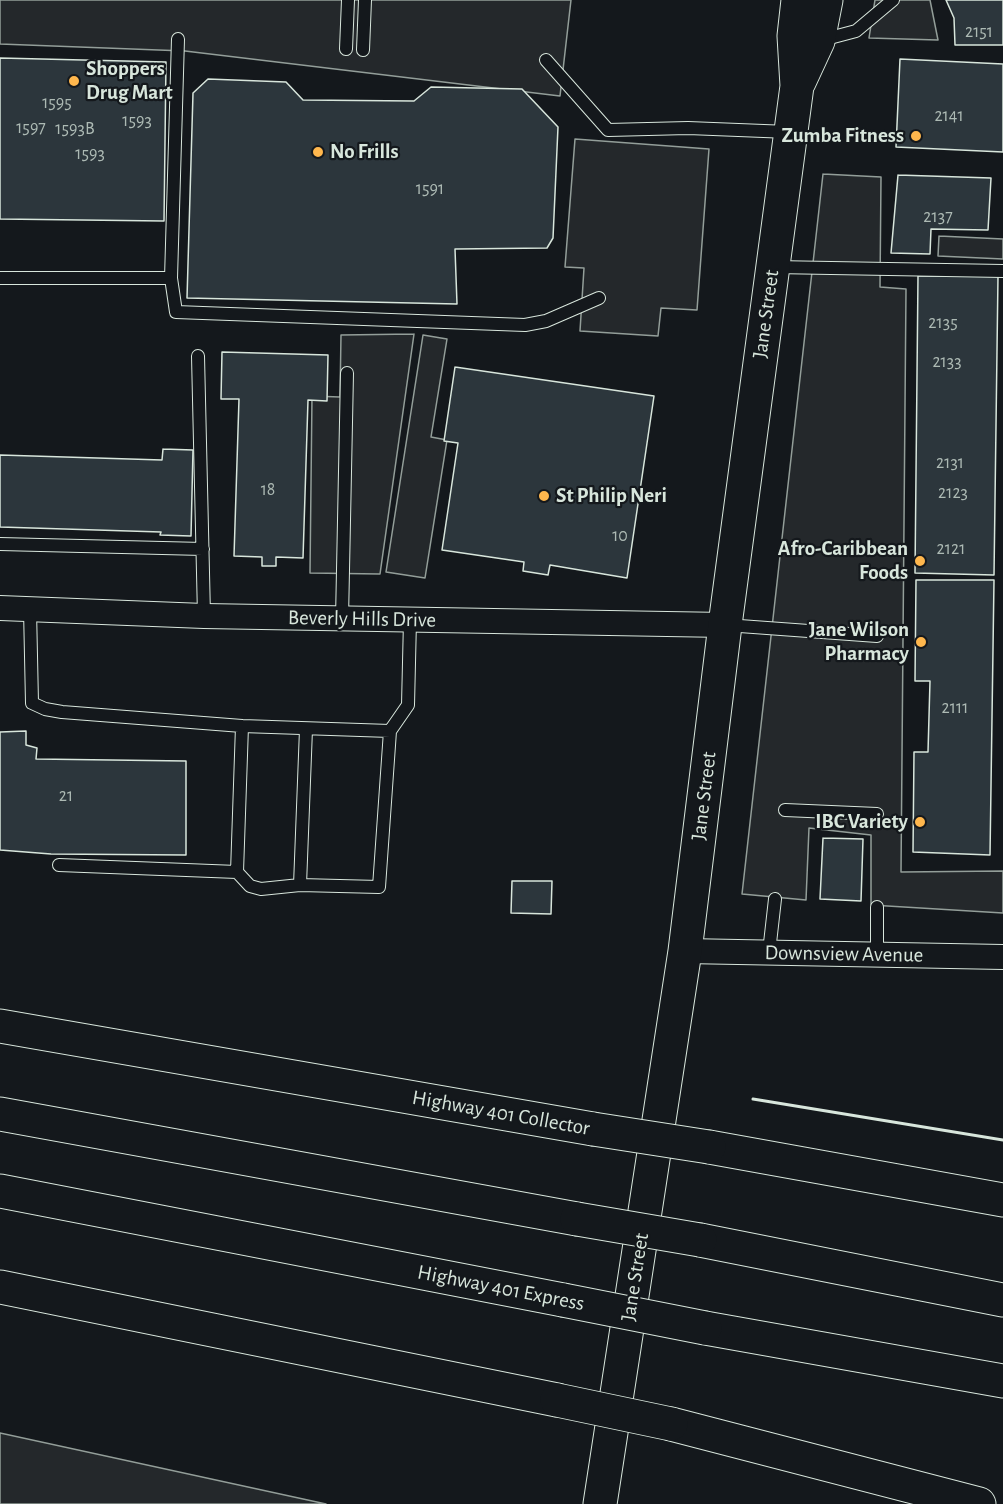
<!DOCTYPE html>
<style>
body{margin:0}
canvas{display:block;background:#14181c}
</style>
<canvas width="1003" height="1504"></canvas>
<script>
const ctx = document.querySelector('canvas').getContext('2d');
ctx.lineJoin = 'round';
function fillPath(path, color) { ctx.fillStyle = color; ctx.fill(path, 'evenodd'); }
const shape = rows => new Path2D(rows.map(r => 'M' + r).join(''));
function trace(path, color, width, dash) { ctx.strokeStyle = color; ctx.lineWidth = width; ctx.lineCap = dash ? 'butt' : 'round'; ctx.setLineDash(dash || []); ctx.stroke(path); }
function drawText(font, color, halo, rows, align = 'center') {
  ctx.font = font + ' "Alegreya Sans",sans-serif'; ctx.lineWidth = 4.5; ctx.setLineDash([]); ctx.textBaseline = 'middle'; ctx.strokeStyle = halo; ctx.fillStyle = color; for (const [text, x, y, turn = 0] of rows) {
    ctx.save(); ctx.translate(x, y); ctx.rotate((+turn || 0) * Math.PI / 180); ctx.textAlign = isNaN(turn) ? turn : align; if (halo) ctx.strokeText(text, 0, 0); ctx.fillText(text, 0, 0); ctx.restore();
  }
}
const parking = shape([
 [0,0,571,0,560,96,185,51,0,44,0,0],
 [875,0,930,0,938,40,869,38,875,0],
 [575,139,709,149,697,310,661,308,658,336,580,331,584,268,565,267,575,139],
 [823,174,881,177,880,287,906,289,901,872,1003,871,1003,913,871,905,871,835,809,828,806,900,742,894,823,174],
 [939,236,1003,239,1003,259,938,256,939,236],
 [414,334,380,574,310,573,312,396,340,397,341,335,414,334],
 [423,335,447,339,431,437,447,440,425,578,386,572,423,335],
 [0,1433,326,1504,0,1504,0,1433]
]);
const building = shape([
 [946,0,1003,0,1003,45,955,45,954,18,946,0],
 [0,58,166,62,164,221,0,219,0,58],
 [900,59,1003,64,1003,152,896,147,900,59],
 [208,79,286,82,303,100,414,101,431,87,522,89,558,127,553,238,547,248,455,249,457,304,187,298,193,93,208,79],
 [898,175,991,178,988,230,931,229,930,254,891,253,898,175],
 [918,276,998,276,994,575,915,573,918,276],
 [222,352,328,355,327,401,308,400,303,558,276,557,276,566,262,566,262,557,234,556,239,399,221,399,222,352],
 [455,367,654,396,627,578,550,565,548,575,523,571,524,562,442,550,458,443,444,441,455,367],
 [163,449,193,450,191,536,160,535,161,532,0,527,0,455,162,460,163,449],
 [916,580,994,580,990,855,913,852,914,752,928,752,930,681,915,681,916,580],
 [26,731,26,745,37,748,36,759,186,761,186,855,51,854,0,850,0,732,26,731],
 [823,838,863,839,861,901,820,899,823,838],
 [512,881,552,881,551,914,511,913,512,881]
]);
const lane = shape([
 [822,40,856,31,893,0],
 [346,49,348,0],
 [363,50,365,0],
 [546,60,608,130,688,128,789,132],
 [774,267,1003,271],
 [0,278,171,278,176,312,525,325,546,321,599,298],
 [171,278,178,39],
 [198,356,204,616],
 [0,544,203,549],
 [30,609,32,703,45,709,62,712,242,726,237,872,59,865],
 [342,619,347,373],
 [726,625,877,636],
 [390,731,408,705,410,620],
 [785,810,877,814],
 [237,872,250,886,261,889,300,885,379,887,390,731,242,726],
 [300,885,306,729],
 [877,907,877,955],
 [769,952,775,899]
]);
const street = shape([
 [0,608,204,616,725,625],
 [685,951,1003,957]
]);
const secondary = shape([
 [799,82,818,41,826,0],
 [600,1504,685,951,725,625,797,86,794,36,798,0]
]);
const highway = shape([
 [0,1026,593,1129],
 [0,1114,577,1219],
 [709,1147,1003,1200],
 [0,1191,563,1300],
 [700,1240,1003,1300],
 [0,1287,557,1400],
 [705,1328,1003,1381],
 [671,1424,979,1504]
]);
const highwayBridge = shape([
 [593,1129,709,1147],
 [577,1219,700,1240],
 [563,1300,705,1328],
 [557,1400,671,1424]
]);
const wall = shape([
 [753,1099,1003,1140]
]);
const markers = [
 [74,81,6,"#ffb74d"],
 [916,136,6,"#ffb74d"],
 [318,152,6,"#ffb74d"],
 [544,496,6,"#ffb74d"],
 [920,561,6,"#ffb74d"],
 [921,642,6,"#ffb74d"],
 [920,822,6,"#ffb74d"]
];
const numberNames = [
 ["2151",979,32],
 ["1595",57,103],
 ["2141",949,116],
 ["1593",137,121],
 ["1597",31,128],
 ["1593B",75,129],
 ["1593",90,154],
 ["1591",430,189],
 ["2137",938,217],
 ["2135",943,323],
 ["2133",947,362],
 ["2131",950,463],
 ["18",268,490],
 ["2123",953,493],
 ["10",620,536],
 ["2121",951,549],
 ["2111",955,708],
 ["21",66,796]
];
const poiNames = [
 ["Shoppers",86,69,"left"],
 ["Drug Mart",86,93,"left"],
 ["Zumba Fitness",904,136],
 ["No Frills",330,152,"left"],
 ["St Philip Neri",556,496,"left"],
 ["Afro-Caribbean",908,549],
 ["Foods",908,573],
 ["Jane Wilson",909,630],
 ["Pharmacy",909,654],
 ["IBC Variety",908,822]
];
const streetNames = [
 ["Jane Street",766,314,-82],
 ["Beverly Hills Drive",362,619,1],
 ["Jane Street",704,796,-83],
 ["Downsview Avenue",844,954,1],
 ["Highway 401 Collector",501,1113,10],
 ["Jane Street",635,1277,-81],
 ["Highway 401 Express",501,1288,11]
];
fillPath(parking, '#24282b');
trace(parking, '#939e99', 1.5);
fillPath(building, '#2c363c');
trace(building, '#d8e6dc', 1.5);
trace(lane, '#d8e6dc', 14);
trace(street, '#d8e6dc', 26);
trace(secondary, '#d8e6dc', 35);
trace(highway, '#d8e6dc', 35);
trace(lane, '#14181c', 12);
trace(street, '#14181c', 24);
trace(secondary, '#14181c', 33);
trace(highway, '#14181c', 33);
trace(highwayBridge, '#d8e6dc', 35, []);
trace(highwayBridge, '#14181c', 33);
trace(wall, '#d8e6dc', 3);
for (const [x, y, r, color] of markers) { const dot = new Path2D(); dot.arc(x, y, r, 0, 2 * Math.PI); ctx.fillStyle = color; ctx.fill(dot); trace(dot, '#14181c', 2); }
drawText('18px', '#adbab4', null, numberNames);
drawText('bold 21px', '#d8e6dc', '#14181c', poiNames, 'right');
drawText('21px', '#d8e6dc', '#14181c', streetNames);
</script>
